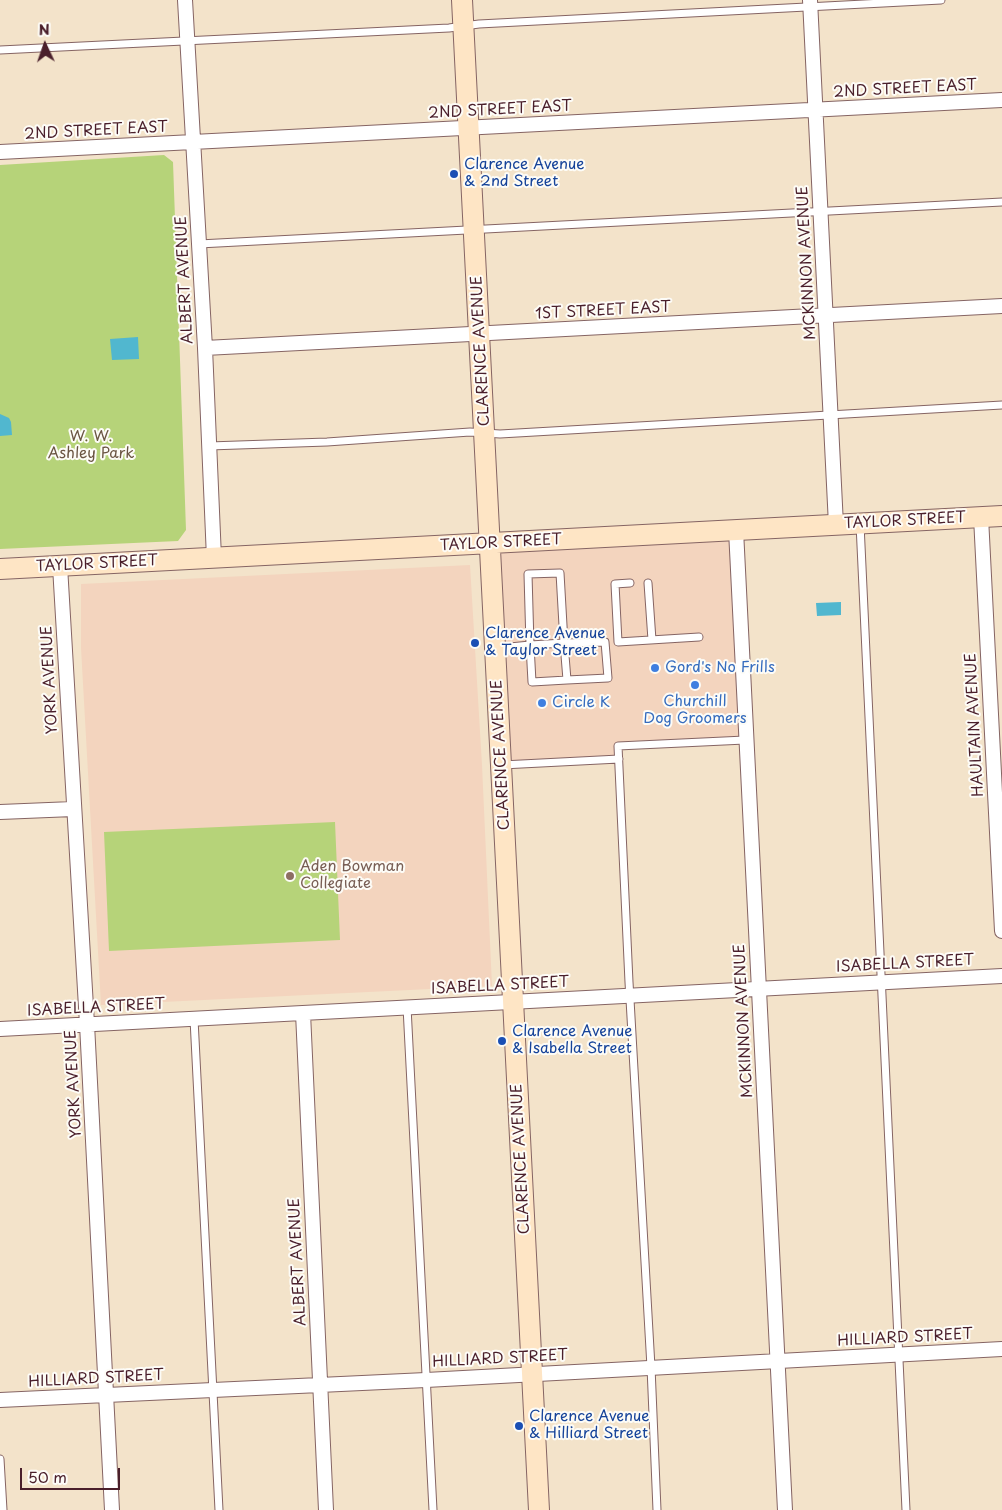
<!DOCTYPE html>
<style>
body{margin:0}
#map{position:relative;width:1002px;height:1510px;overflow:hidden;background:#f3e3ca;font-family:"Playpen Sans",sans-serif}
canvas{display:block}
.north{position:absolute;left:20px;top:20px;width:50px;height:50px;-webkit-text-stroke:4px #fdfcf7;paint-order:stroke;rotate:357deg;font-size:14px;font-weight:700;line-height:20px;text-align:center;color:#4a1f2b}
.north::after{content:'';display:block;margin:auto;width:18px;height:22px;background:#4a1f2b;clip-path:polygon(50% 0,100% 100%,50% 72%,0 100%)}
.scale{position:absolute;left:20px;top:1468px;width:100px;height:22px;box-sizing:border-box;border:2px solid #4a1f2b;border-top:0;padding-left:6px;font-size:15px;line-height:18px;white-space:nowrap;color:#4a1f2b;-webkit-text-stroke:4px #fdfcf7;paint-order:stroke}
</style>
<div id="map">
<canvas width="1002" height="1510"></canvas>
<div class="north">N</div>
<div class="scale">50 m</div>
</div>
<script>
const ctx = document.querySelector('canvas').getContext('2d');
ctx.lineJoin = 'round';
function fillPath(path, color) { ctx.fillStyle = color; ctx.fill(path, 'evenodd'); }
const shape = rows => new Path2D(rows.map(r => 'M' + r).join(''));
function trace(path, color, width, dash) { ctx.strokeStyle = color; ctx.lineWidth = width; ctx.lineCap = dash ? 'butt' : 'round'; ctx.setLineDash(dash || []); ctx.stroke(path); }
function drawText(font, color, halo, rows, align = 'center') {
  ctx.font = font + ' "Playpen Sans",sans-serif'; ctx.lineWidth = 4; ctx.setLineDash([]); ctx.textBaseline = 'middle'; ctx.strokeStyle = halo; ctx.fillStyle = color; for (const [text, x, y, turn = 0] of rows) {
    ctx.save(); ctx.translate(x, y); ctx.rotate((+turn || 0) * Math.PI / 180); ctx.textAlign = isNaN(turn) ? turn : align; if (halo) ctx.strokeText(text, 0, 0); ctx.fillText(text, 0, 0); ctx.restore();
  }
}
const built = shape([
 [736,530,745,740,619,746,619,759,501,765,497,553],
 [470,565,482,765,492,986,101,1005,81,648,81,584]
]);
const green = shape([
 [164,155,173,162,186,530,178,541,0,549,0,165],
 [335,822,340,940,109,951,104,832]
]);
const water = shape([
 [138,337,139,359,112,360,110,339],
 [0,414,9,418,11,422,12,435,0,436],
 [841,602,841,615,817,616,816,603]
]);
const lane = shape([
 [0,50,449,28,479,24,941,0],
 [199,244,1002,202],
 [209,446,327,442,470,432,500,434,1002,405],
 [860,524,906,1510],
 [630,583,615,584,618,642,699,637],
 [648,583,652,640],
 [496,647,510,647,530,645,564,643,560,573,528,574,530,645,532,682,567,680,608,678,605,642,564,643,567,680],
 [502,765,619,759],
 [407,1007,433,1510],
 [194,1019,219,1510],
 [0,1459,3,1510],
 [657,1510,651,1367,629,982,618,746,745,740]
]);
const street = shape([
 [185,0,205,348,214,558],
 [810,0,836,525],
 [0,152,1002,100],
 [205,348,1002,306],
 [981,517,1002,931],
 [736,530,785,1510],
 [60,566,87,1024,112,1510],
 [0,812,73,809],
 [303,1013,326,1510],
 [0,1029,1002,976],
 [0,1400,426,1380,1002,1349]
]);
const secondary = shape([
 [462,0,539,1510],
 [0,569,1002,516]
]);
const markers = [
 [454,174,5,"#1a4fb4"],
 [475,643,5,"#1a4fb4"],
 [655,668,5,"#3f7fe0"],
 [695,685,5,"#3f7fe0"],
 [542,703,5,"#3f7fe0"],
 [290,876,5,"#8d6e63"],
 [502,1041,5,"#1a4fb4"],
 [519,1426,5,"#1a4fb4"]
];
const streetNames = [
 ["2ND STREET EAST",905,89,-3],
 ["2ND STREET EAST",500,110,-3],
 ["2ND STREET EAST",96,131,-3],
 ["MCKINNON AVENUE",807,263,-93],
 ["ALBERT AVENUE",185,280,-93],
 ["1ST STREET EAST",603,311,-3],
 ["CLARENCE AVENUE",481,351,-93],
 ["TAYLOR STREET",905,521,-3],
 ["TAYLOR STREET",501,543,-3],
 ["TAYLOR STREET",97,564,-3],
 ["YORK AVENUE",50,680,-93],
 ["HAULTAIN AVENUE",975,725,-93],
 ["CLARENCE AVENUE",501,755,-93],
 ["ISABELLA STREET",905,964,-3],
 ["ISABELLA STREET",500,986,-3],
 ["ISABELLA STREET",96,1008,-3],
 ["MCKINNON AVENUE",744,1021,-93],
 ["YORK AVENUE",74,1084,-93],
 ["CLARENCE AVENUE",521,1159,-93],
 ["ALBERT AVENUE",298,1262,-93],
 ["HILLIARD STREET",905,1338,-3],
 ["HILLIARD STREET",500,1359,-3],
 ["HILLIARD STREET",96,1379,-3]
];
const transitNames = [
 ["Clarence Avenue",464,165],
 ["& 2nd Street",464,182],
 ["Clarence Avenue",485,634],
 ["& Taylor Street",485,651],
 ["Clarence Avenue",512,1032],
 ["& Isabella Street",512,1049],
 ["Clarence Avenue",529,1417],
 ["& Hilliard Street",529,1434]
];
const parkNames = [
 ["W. W.",91,437],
 ["Ashley Park",91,454]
];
const shopNames = [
 ["Gord's No Frills",665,668],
 ["Churchill",695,702,"center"],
 ["Dog Groomers",695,719,"center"],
 ["Circle K",552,703]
];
const educationNames = [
 ["Aden Bowman",300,867],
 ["Collegiate",300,884]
];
fillPath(built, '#f3d4be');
fillPath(green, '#b6d379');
fillPath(water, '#51b7cf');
trace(lane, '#856463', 9);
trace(street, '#856463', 16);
trace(secondary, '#856463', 22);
trace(lane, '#fff', 7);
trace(street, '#fff', 14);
trace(secondary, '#fee5c5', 20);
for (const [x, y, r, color] of markers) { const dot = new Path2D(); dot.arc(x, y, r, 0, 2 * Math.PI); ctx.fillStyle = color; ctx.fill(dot); trace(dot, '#fdfcf7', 2); }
drawText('15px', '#4a1f2b', '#fdfcf7', streetNames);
drawText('15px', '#164399', '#fdfcf7', transitNames, 'left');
drawText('15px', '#6a5542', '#fdfcf7', parkNames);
drawText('15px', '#366cbe', '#fdfcf7', shopNames, 'left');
drawText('15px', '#785e54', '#fdfcf7', educationNames, 'left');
</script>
